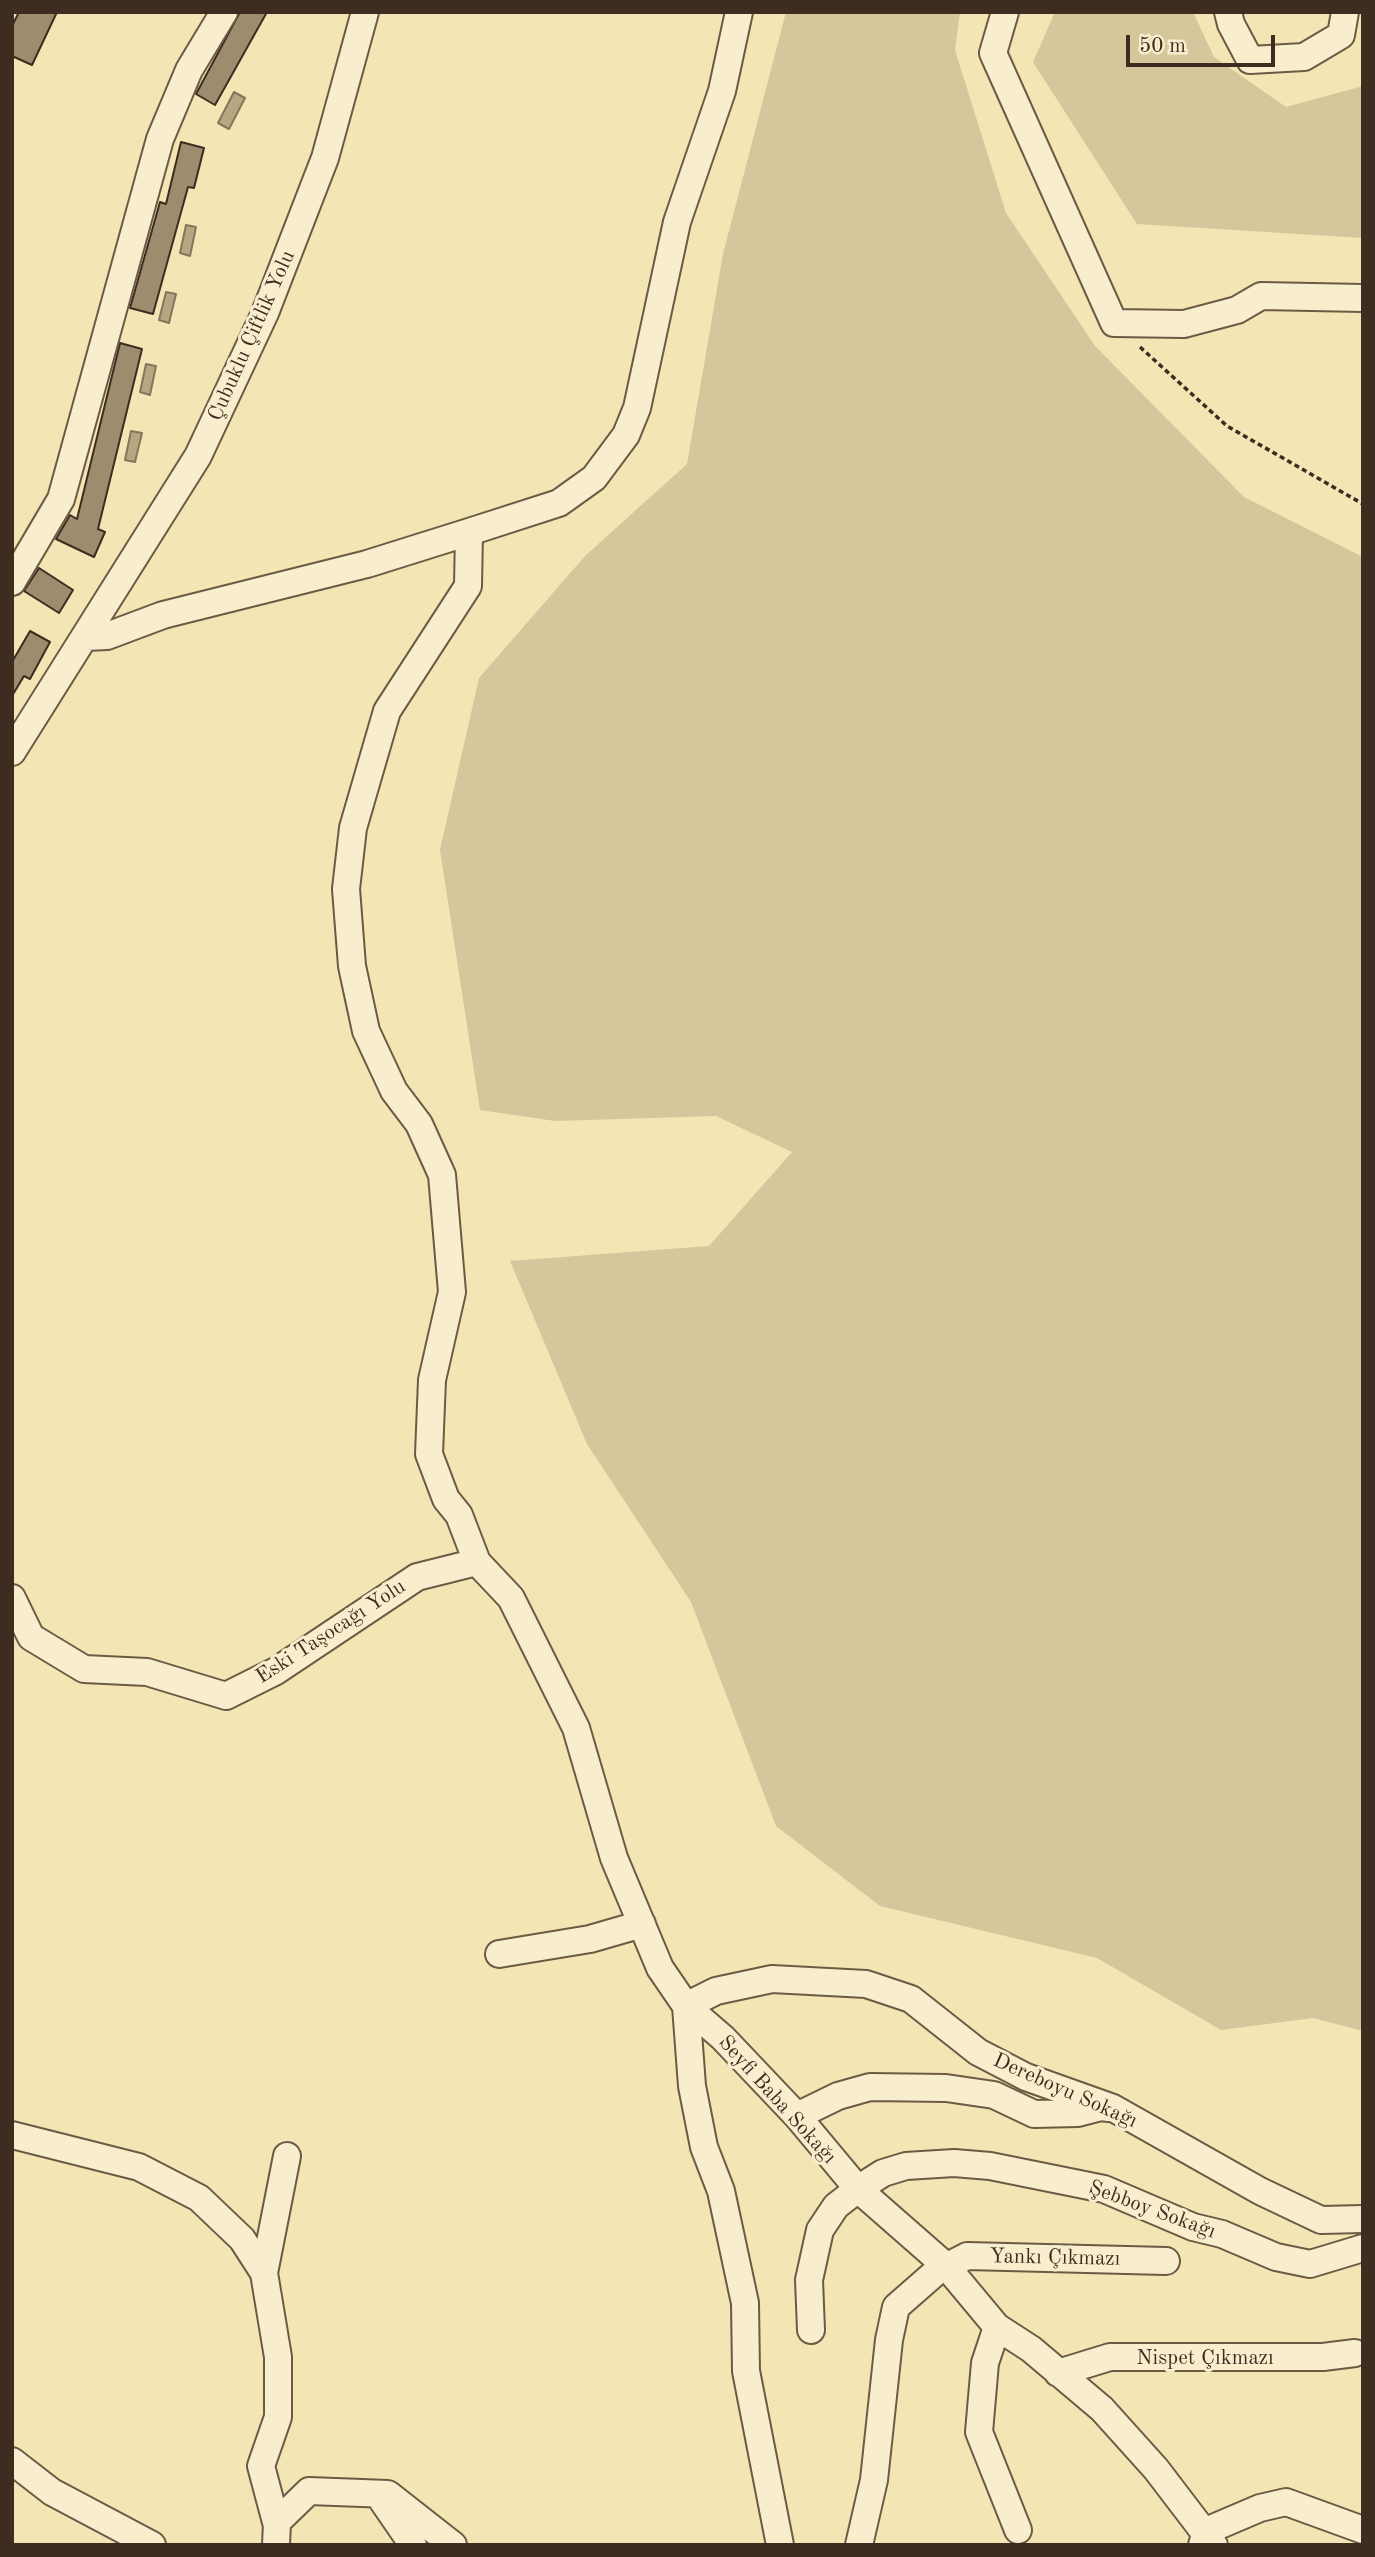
<!DOCTYPE html>
<meta charset="utf-8">
<style>
body{margin:0}
#map{position:relative;width:1375px;height:2557px;overflow:hidden;background:#f4e5b4;font-family:"Old Standard TT",serif}
canvas{display:block}
.frame{position:absolute;inset:0;border:14px solid #3e2c20;pointer-events:none}
.scale{position:absolute;left:1126px;top:35px;width:149px;height:32px;box-sizing:border-box;border:4px solid #3e2c20;border-top:0;padding-left:9px;font-size:21px;line-height:24px;white-space:nowrap;color:#3e2c20;-webkit-text-stroke:5px #f8eece;paint-order:stroke}
</style>
<div id="map">
<canvas width="1375" height="2557"></canvas>
<div class="frame"></div>
<div class="scale">50 m</div>
</div>
<script>
const ctx = document.querySelector('canvas').getContext('2d');
ctx.lineJoin = 'round';
function fillPath(path, color) { ctx.fillStyle = color; ctx.fill(path, 'evenodd'); }
const shape = rows => new Path2D(rows.map(r => 'M' + r).join(''));
function trace(path, color, width, dash) { ctx.strokeStyle = color; ctx.lineWidth = width; ctx.lineCap = dash ? 'butt' : 'round'; ctx.setLineDash(dash || []); ctx.stroke(path); }
function drawText(font, color, halo, rows, align = 'center') {
  ctx.font = font + ' "Old Standard TT",serif'; ctx.lineWidth = 6; ctx.setLineDash([]); ctx.textBaseline = 'middle'; ctx.strokeStyle = halo; ctx.fillStyle = color; for (const [text, x, y, turn = 0] of rows) {
    ctx.save(); ctx.translate(x, y); ctx.rotate((+turn || 0) * Math.PI / 180); ctx.textAlign = isNaN(turn) ? turn : align; if (halo) ctx.strokeText(text, 0, 0); ctx.fillText(text, 0, 0); ctx.restore();
  }
}
const green = shape([
 [786,12,960,12,955,50,1006,213,1095,346,1244,497,1363,557,1363,2031,1313,2018,1221,2030,1097,1958,880,1906,776,1826,691,1602,587,1444,510,1261,709,1246,792,1152,716,1116,555,1121,480,1110,440,850,479,678,585,556,687,464,723,254],
 [1055,12,1193,12,1214,57,1286,107,1363,86,1363,238,1137,224,1033,62]
]);
const water = shape([
 [234,92,245,98,229,129,218,123,234,92],
 [186,225,196,227,190,256,180,253,186,225],
 [166,292,176,294,169,323,159,320,166,292],
 [146,364,156,366,150,395,140,392,146,364],
 [131,431,142,433,135,462,125,460,131,431]
]);
const building = shape([
 [19,12,57,12,32,65,12,56,12,26,19,12],
 [240,12,267,12,215,105,196,94,240,12],
 [181,142,204,148,194,188,188,187,153,314,130,308,160,202,166,204,181,142],
 [120,343,142,349,98,529,105,532,94,557,56,539,70,515,77,519,120,343],
 [39,568,73,590,59,613,24,591,39,568],
 [30,631,50,642,30,679,24,676,12,696,12,662,30,631]
]);
const path = shape([
 [1140,347,1227,426,1363,504]
]);
const minor = shape([
 [1005,12,993,53,1114,323,1184,324,1237,310,1261,296,1363,298],
 [1228,12,1231,24,1250,60,1304,57,1341,35,1345,12],
 [469,532,468,586,387,711,353,828,346,889,352,966,366,1031,394,1091,419,1124,442,1175,452,1292,432,1380,429,1454,446,1499,459,1515,477,1562,511,1598,576,1728,614,1858,660,1968,686,2006,723,2038,797,2116,858,2189,947,2267,997,2327,1031,2349,1102,2409,1156,2469,1214,2545],
 [12,582,61,499,160,139,189,70,224,12],
 [86,637,107,636,163,615,367,564,469,532,559,503,594,478,626,435,637,408,677,222,722,91,739,12],
 [12,752,198,456,265,313,325,158,365,12],
 [12,1598,31,1637,84,1669,147,1672,226,1696,276,1671,417,1577,477,1562],
 [499,1954,590,1939,642,1924],
 [797,2116,838,2096,870,2087,946,2088,994,2095,1034,2114,1078,2113,1101,2107,1109,2108],
 [12,2135,139,2167,199,2198,242,2239,264,2273,278,2357,278,2417,261,2466,277,2526],
 [264,2273,287,2156],
 [997,2327,985,2363,979,2432,1018,2530],
 [811,2330,809,2280,820,2230,836,2206,858,2189,883,2173,906,2166,954,2163,990,2166,1104,2189,1193,2227,1222,2234,1276,2257,1310,2264,1363,2248],
 [1058,2373,1110,2357,1323,2357,1355,2353],
 [12,2461,52,2492,152,2545],
 [382,2500,413,2545],
 [276,2545,277,2522,309,2491,388,2494,453,2545],
 [780,2545,746,2371,745,2303,721,2191,704,2147,692,2086,686,2006,716,1991,772,1979,866,1984,911,1999,978,2052,1026,2077,1113,2108,1260,2191,1321,2220,1363,2219],
 [859,2545,874,2480,889,2340,896,2307,936,2272,967,2256,1166,2261],
 [1202,2545,1206,2531,1260,2508,1286,2502,1363,2530]
]);
const streetNames = [
 ["Çubuklu Çiftlik Yolu",252,336,-66],
 ["Eski Taşocağı Yolu",331,1632,-33],
 ["Dereboyu Sokağı",1065,2091,24],
 ["Seyfi Baba Sokağı",777,2100,48],
 ["Şebboy Sokağı",1152,2210,20],
 ["Yankı Çıkmazı",1055,2258,1],
 ["Nispet Çıkmazı",1205,2358]
];
fillPath(green, '#d5c69b');
fillPath(water, '#b6a682');
trace(water, '#86755b', 2);
fillPath(building, '#9d8c6d');
trace(building, '#3e2c20', 2);
trace(minor, '#6c5a45', 30);
trace(path, '#3e2c20', 3.5, [5, 3.5]);
trace(minor, '#f8eece', 26);
drawText('21px', '#3e2c20', '#f8eece', streetNames);
</script>
